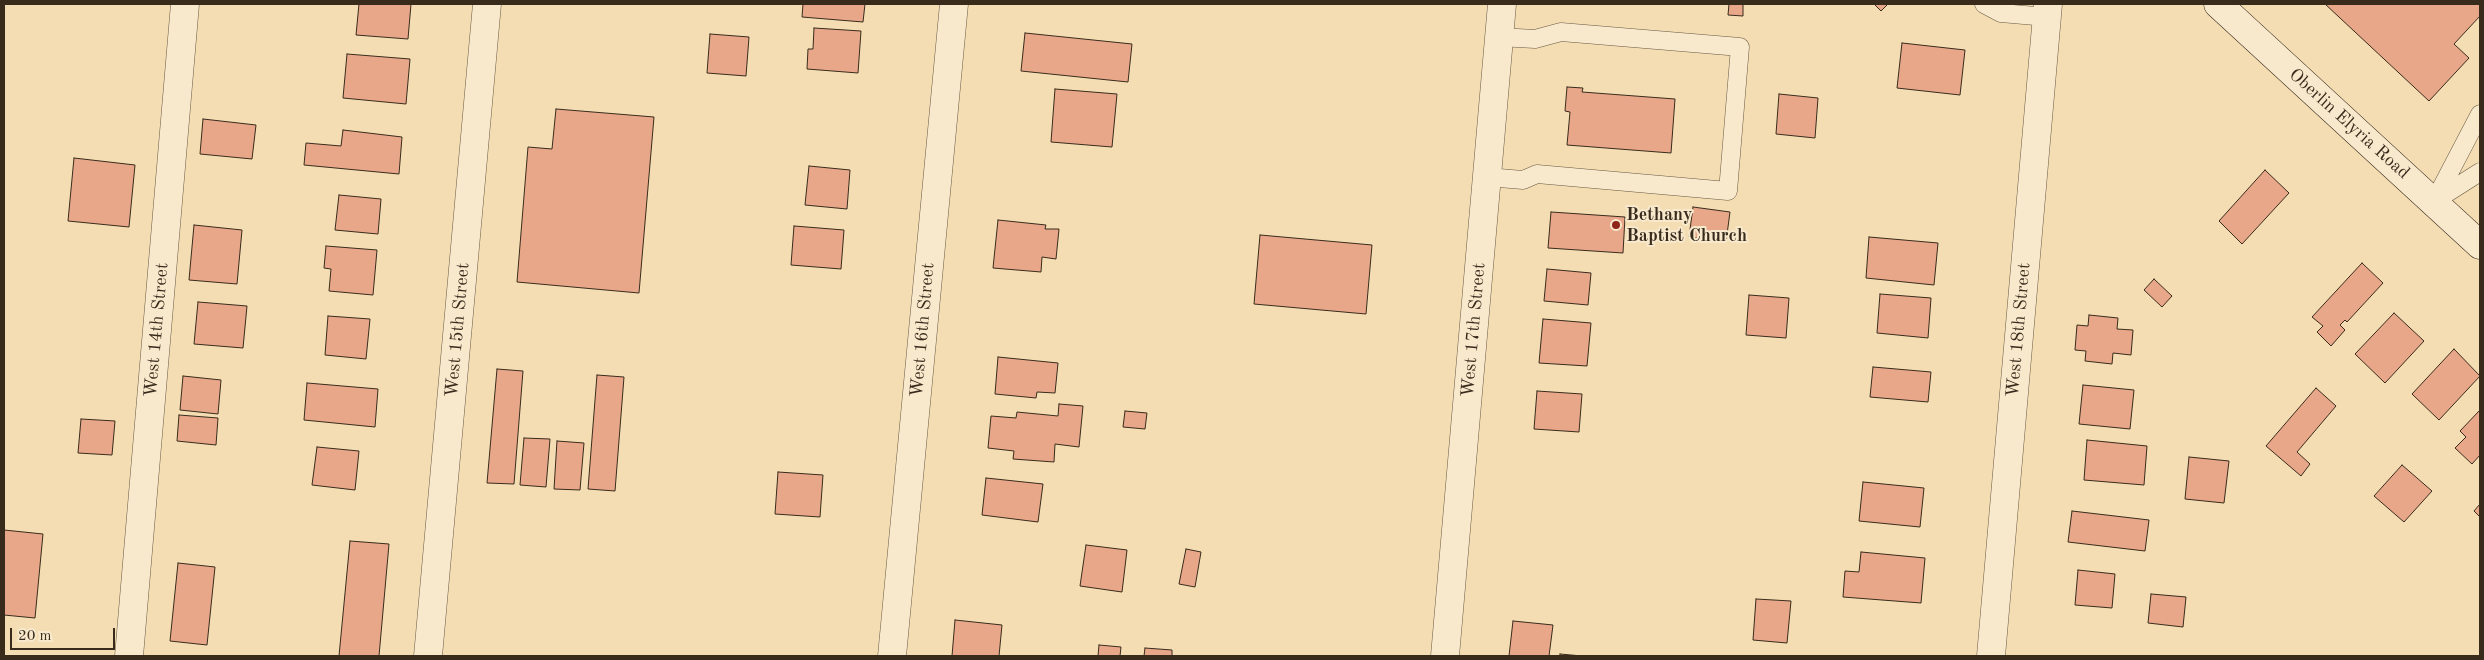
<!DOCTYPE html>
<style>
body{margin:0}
#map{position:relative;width:2484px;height:660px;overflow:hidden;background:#f4ddb2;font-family:"Old Standard TT",serif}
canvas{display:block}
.frame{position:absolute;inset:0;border:5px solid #382b1c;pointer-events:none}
.scale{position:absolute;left:10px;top:628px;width:105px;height:22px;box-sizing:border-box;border:2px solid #382b1c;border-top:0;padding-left:6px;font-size:15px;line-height:18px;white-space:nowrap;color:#382b1c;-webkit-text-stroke:4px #f8e9cd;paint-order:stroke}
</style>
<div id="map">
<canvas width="2484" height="660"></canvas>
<div class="frame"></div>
<div class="scale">20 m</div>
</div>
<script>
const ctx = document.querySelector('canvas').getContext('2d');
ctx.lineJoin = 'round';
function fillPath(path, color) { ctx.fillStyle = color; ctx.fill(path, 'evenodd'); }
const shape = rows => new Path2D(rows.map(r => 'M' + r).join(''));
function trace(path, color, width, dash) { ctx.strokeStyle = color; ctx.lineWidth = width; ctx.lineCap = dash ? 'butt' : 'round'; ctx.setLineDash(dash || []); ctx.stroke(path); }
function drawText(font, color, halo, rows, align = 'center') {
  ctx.font = font + ' "Old Standard TT",serif'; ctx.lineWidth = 4; ctx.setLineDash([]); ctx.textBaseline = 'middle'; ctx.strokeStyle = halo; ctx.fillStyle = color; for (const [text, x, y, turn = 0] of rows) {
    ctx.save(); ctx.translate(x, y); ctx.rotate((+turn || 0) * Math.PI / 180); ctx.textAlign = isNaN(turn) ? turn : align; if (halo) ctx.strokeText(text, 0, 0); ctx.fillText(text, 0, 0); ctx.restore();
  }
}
const building = shape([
 [359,4,411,4,408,39,356,35,359,4],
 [803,4,865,4,863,22,802,17,803,4],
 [1729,4,1743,4,1743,16,1728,15,1729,4],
 [1874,4,1888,4,1881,11,1874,4],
 [2325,4,2480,4,2480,16,2454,44,2469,58,2429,101,2325,4],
 [814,28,861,31,858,73,807,69,808,49,813,49,814,28],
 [1025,33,1132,44,1128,82,1021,71,1025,33],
 [710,34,749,37,746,76,707,73,710,34],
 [1902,43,1965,50,1960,95,1897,88,1902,43],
 [347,54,410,59,406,104,343,98,347,54],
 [1567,87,1583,88,1582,92,1675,99,1671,153,1567,145,1570,112,1565,111,1567,87],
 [1055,89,1117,94,1112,147,1051,142,1055,89],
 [1779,94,1818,98,1815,138,1776,134,1779,94],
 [556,109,654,117,639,293,517,282,528,147,552,149,556,109],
 [203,119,256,125,252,159,200,154,203,119],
 [343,130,402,137,399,174,304,165,306,143,341,146,343,130],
 [74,158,135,165,129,227,68,221,74,158],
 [809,166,850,170,847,209,805,205,809,166],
 [2265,170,2289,193,2242,244,2219,221,2265,170],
 [339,195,381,199,378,234,335,230,339,195],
 [1693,207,1730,212,1726,242,1689,237,1693,207],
 [1551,212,1625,217,1623,253,1548,248,1551,212],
 [998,220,1046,225,1045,229,1059,229,1056,259,1042,257,1041,272,993,268,998,220],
 [194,225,242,230,237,284,189,280,194,225],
 [794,226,844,230,841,269,791,265,794,226],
 [1260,235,1372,245,1366,314,1254,304,1260,235],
 [1869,237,1938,243,1934,285,1866,278,1869,237],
 [326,246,377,250,373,295,329,291,331,269,324,268,326,246],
 [2362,263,2383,283,2347,322,2345,320,2340,325,2345,330,2331,346,2317,332,2323,326,2312,317,2362,263],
 [1547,269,1591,273,1588,305,1544,301,1547,269],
 [2154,279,2172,296,2162,307,2144,290,2154,279],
 [1880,294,1931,298,1928,338,1877,333,1880,294],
 [1749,295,1789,298,1786,338,1746,335,1749,295],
 [198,302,247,306,243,348,194,344,198,302],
 [2394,313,2424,341,2385,383,2355,354,2394,313],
 [2089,315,2118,318,2117,329,2133,330,2131,355,2113,353,2112,364,2085,361,2086,351,2075,350,2077,325,2088,326,2089,315],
 [328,316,370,319,366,359,325,355,328,316],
 [1543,319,1591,323,1587,366,1539,363,1543,319],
 [2454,349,2480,376,2439,420,2412,394,2454,349],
 [998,357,1058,363,1055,393,1037,392,1036,398,995,394,998,357],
 [1873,367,1931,372,1928,402,1870,397,1873,367],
 [497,369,523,371,514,484,487,483,497,369],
 [597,375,624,377,615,491,588,489,597,375],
 [183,376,221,380,218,414,180,410,183,376],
 [307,383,378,389,375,427,304,420,307,383],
 [2083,385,2134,390,2130,429,2079,424,2083,385],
 [2316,388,2336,406,2297,452,2310,464,2301,476,2266,446,2316,388],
 [1537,391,1582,394,1579,432,1534,429,1537,391],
 [1059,404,1083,406,1079,447,1055,444,1054,462,1013,459,1014,451,988,448,991,416,1016,418,1017,412,1058,416,1059,404],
 [2480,410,2480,455,2472,464,2455,448,2466,437,2460,431,2480,410],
 [1125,411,1147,413,1145,429,1123,427,1125,411],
 [179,415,218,418,216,445,177,441,179,415],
 [81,419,115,421,112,455,78,453,81,419],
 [524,438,550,439,546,487,520,485,524,438],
 [2087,440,2147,446,2144,485,2084,480,2087,440],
 [557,441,584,443,580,490,554,489,557,441],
 [317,447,359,451,355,490,312,485,317,447],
 [2189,457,2229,461,2224,503,2185,499,2189,457],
 [2402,465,2432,491,2404,522,2374,496,2402,465],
 [778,472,823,475,820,517,775,514,778,472],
 [986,478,1043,484,1038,522,982,515,986,478],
 [1863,482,1924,488,1920,527,1859,521,1863,482],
 [2480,504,2480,517,2474,511,2480,504],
 [2072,511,2149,520,2145,551,2068,542,2072,511],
 [4,530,43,534,35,618,4,615,4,530],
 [350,541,389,544,379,656,339,656,350,541],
 [1086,545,1127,550,1122,592,1080,586,1086,545],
 [1186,549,1201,552,1195,587,1179,584,1186,549],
 [1861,552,1925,558,1921,603,1843,597,1845,571,1859,572,1861,552],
 [178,563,215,567,207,645,170,641,178,563],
 [2078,570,2115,574,2112,608,2075,605,2078,570],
 [2151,594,2186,597,2183,627,2148,623,2151,594],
 [1756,599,1791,601,1787,643,1753,640,1756,599],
 [955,620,1002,625,999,656,952,656,955,620],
 [1513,621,1553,625,1549,656,1509,656,1513,621],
 [1099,645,1121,647,1120,656,1098,656,1099,645],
 [1145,648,1172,650,1172,656,1144,656,1145,648],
 [1560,654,1582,656,1560,656,1560,654]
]);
const service = shape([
 [1984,4,2001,13,2047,17],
 [1487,177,1523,180,1537,174,1728,191,1740,47,1561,32,1535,39,1499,37],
 [2436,200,2480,172],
 [2434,202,2480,114]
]);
const minor = shape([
 [129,656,185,4],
 [428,656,487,4],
 [892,656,954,4],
 [1445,656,1502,4],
 [1991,656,2048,4]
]);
const secondary = shape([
 [2218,4,2480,245]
]);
const markers = [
 [1616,225,5,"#8f2418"]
];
const streetNames = [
 ["Oberlin Elyria Road",2349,124,42],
 ["West 14th Street",157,330,-85],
 ["West 15th Street",458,330,-85],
 ["West 16th Street",923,330,-85],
 ["West 17th Street",1474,330,-85],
 ["West 18th Street",2019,330,-85]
];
const poiNames = [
 ["Bethany",1626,215],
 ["Baptist Church",1626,236]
];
fillPath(building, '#e9a78a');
trace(building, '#382b1c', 1);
trace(service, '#675842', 19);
trace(minor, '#675842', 29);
trace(secondary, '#382b1c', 29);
trace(service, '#f8e9cd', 18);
trace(minor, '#f8e9cd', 28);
trace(secondary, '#f8e9cd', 28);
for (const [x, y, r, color] of markers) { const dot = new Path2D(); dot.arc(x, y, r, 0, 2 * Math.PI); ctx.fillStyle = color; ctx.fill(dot); trace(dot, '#f8e9cd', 2); }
drawText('18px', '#382b1c', '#f8e9cd', streetNames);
drawText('bold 18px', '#382b1c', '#f8e9cd', poiNames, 'left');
</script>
